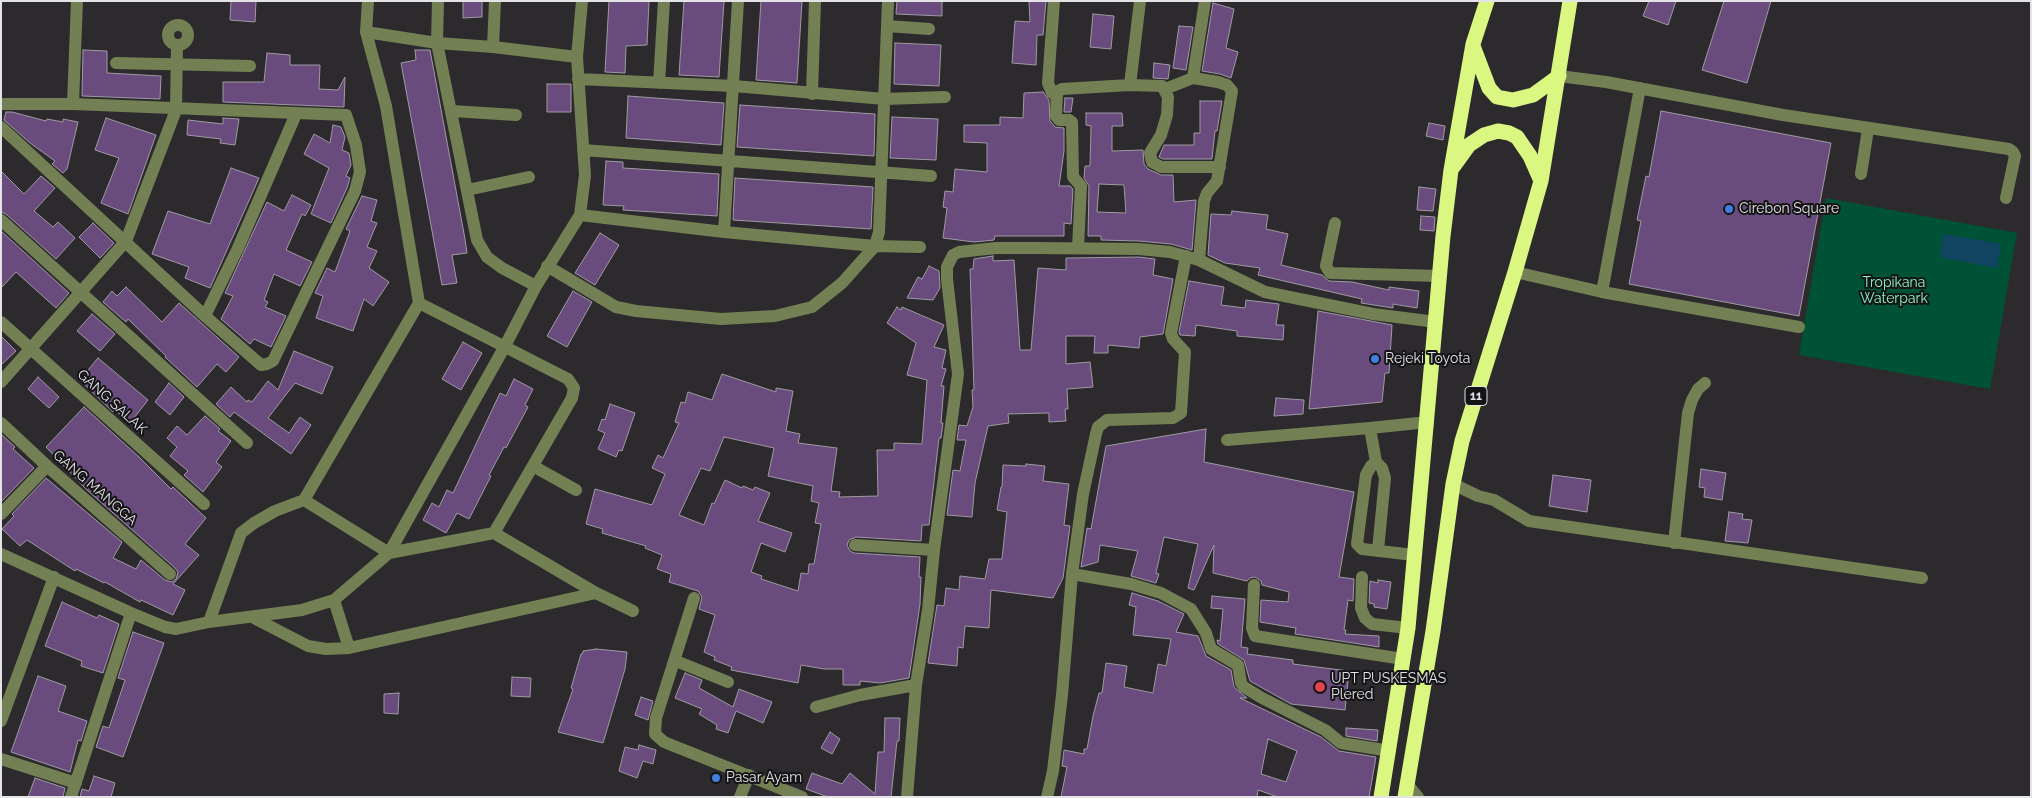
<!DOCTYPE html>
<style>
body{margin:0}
#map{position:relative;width:2032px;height:798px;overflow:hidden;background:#2d2a2e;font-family:Raleway,sans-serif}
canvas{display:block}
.frame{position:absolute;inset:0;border:2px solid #e4e3e5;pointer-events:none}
</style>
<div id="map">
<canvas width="2032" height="798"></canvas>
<div class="frame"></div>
</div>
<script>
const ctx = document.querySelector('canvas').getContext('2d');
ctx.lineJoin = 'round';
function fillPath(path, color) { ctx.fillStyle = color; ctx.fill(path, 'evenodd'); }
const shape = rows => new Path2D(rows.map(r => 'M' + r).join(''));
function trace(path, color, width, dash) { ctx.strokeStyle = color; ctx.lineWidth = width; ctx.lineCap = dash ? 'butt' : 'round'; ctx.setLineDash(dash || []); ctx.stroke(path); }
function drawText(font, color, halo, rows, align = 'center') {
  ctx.font = font + ' Raleway,sans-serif'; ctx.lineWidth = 4; ctx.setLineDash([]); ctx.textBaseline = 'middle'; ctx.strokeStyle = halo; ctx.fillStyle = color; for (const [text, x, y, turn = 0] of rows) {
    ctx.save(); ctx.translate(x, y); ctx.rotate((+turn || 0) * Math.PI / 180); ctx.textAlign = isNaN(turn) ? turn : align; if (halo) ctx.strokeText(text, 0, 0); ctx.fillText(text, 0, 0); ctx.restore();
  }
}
const green = shape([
 [1826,198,2017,233,1990,389,1799,355]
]);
const water = shape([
 [1944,234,2001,244,1997,268,1940,257]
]);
const building = shape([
 [231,1,256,1,255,22,230,20,231,1],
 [463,1,482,1,482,17,463,18,463,1],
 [609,1,649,1,647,45,626,46,625,73,605,72,609,1],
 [684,1,724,1,719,77,679,75,684,1],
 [761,1,802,1,797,83,756,80,761,1],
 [897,1,942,1,942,16,896,14,897,1],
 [1029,1,1046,1,1043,35,1037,35,1036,65,1012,63,1015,21,1030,22,1029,1],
 [1649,1,1676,1,1668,25,1643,16,1649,1],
 [1724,1,1771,1,1747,83,1702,70,1724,1],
 [1213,3,1234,9,1226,48,1238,52,1231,78,1220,74,1202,71,1213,3],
 [1093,14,1114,16,1111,49,1090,47,1093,14],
 [1179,26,1193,27,1186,70,1173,68,1179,26],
 [895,43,941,45,939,86,894,84,895,43],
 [83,50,107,51,107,73,161,76,160,99,82,96,83,50],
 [415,50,430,50,465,239,467,253,452,255,457,283,442,285,401,63,416,60,415,50],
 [267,53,290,55,290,65,320,65,319,89,338,90,345,77,344,107,223,102,223,82,264,82,267,53],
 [1154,63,1170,65,1168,79,1153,78,1154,63],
 [547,84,571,84,571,112,547,112,547,84],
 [1043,92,1049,100,1050,121,1055,127,1064,128,1064,151,1059,186,1070,186,1073,189,1071,224,1064,223,1064,236,995,236,994,240,974,242,943,238,947,208,943,207,945,191,953,192,955,169,987,172,987,143,964,142,964,125,1000,125,1000,117,1023,118,1024,93,1043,92],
 [628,96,724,103,721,145,626,138,628,96],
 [1065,98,1073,98,1071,112,1064,112,1065,98],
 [1200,101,1222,101,1217,131,1215,131,1212,159,1163,159,1159,157,1164,145,1194,145,1194,133,1200,133,1200,101],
 [740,105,875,114,874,156,737,147,740,105],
 [1661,111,1831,143,1799,316,1629,284,1641,221,1637,220,1646,176,1649,177,1661,111],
 [6,112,12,112,46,121,47,119,63,122,63,119,78,122,67,169,63,173,52,164,55,161,30,143,4,120,6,112],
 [1086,113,1122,113,1123,126,1112,126,1112,151,1143,150,1144,164,1148,169,1161,175,1173,175,1174,202,1196,200,1192,250,1171,244,1139,241,1101,240,1101,236,1088,236,1089,186,1084,178,1085,166,1090,166,1091,126,1086,125,1086,113],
 [1099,184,1124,185,1126,213,1097,212,1099,184],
 [892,117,938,119,936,160,890,158,892,117],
 [106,118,156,135,128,214,101,203,119,158,95,150,106,118],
 [223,118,239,119,235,145,220,143,221,139,187,135,188,120,223,124,223,118],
 [1429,123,1445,126,1443,140,1426,136,1429,123],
 [333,125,341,127,345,137,342,150,349,153,351,165,346,176,350,178,347,188,331,223,311,214,329,168,304,154,314,134,330,143,333,125],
 [606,161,623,162,623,168,719,174,717,216,623,210,624,206,603,205,606,161],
 [231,168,259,178,210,288,185,278,189,267,152,254,168,211,210,224,231,168],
 [1,171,24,194,41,176,55,188,34,211,53,227,58,222,75,238,56,259,6,214,1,212,1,171],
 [735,178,873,187,871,229,733,220,735,178],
 [1419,187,1436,189,1433,211,1417,210,1419,187],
 [292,195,311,205,305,216,302,214,286,250,312,262,300,286,274,274,264,300,268,302,265,307,286,316,271,347,254,339,250,344,221,319,233,296,225,293,267,202,284,211,292,195],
 [362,196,377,200,371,221,377,223,367,247,377,251,369,268,389,282,373,306,364,299,353,331,316,318,323,296,315,293,327,268,335,272,350,231,346,229,362,196],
 [1232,211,1268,215,1266,229,1288,234,1281,265,1322,275,1329,281,1352,282,1389,290,1389,287,1419,291,1417,308,1393,304,1393,308,1361,303,1362,299,1258,275,1260,268,1225,263,1208,255,1211,214,1231,215,1232,211],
 [1421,216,1435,217,1434,231,1420,230,1421,216],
 [93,223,114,243,100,258,79,237,93,223],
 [1,231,69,293,56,308,16,272,1,288,1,231],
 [600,233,619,245,595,285,575,273,600,233],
 [993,256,993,261,1014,260,1020,350,1031,350,1038,268,1066,270,1066,258,1139,257,1155,259,1153,275,1173,279,1163,334,1140,337,1139,348,1108,345,1108,353,1094,353,1095,336,1066,336,1066,364,1090,362,1093,387,1067,389,1068,409,1065,409,1066,421,1049,422,1049,413,1008,414,1009,423,988,426,975,483,972,517,947,515,953,470,960,471,966,440,957,440,959,425,967,426,973,407,972,390,974,390,970,269,973,269,974,259,993,256],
 [929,266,939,271,940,288,933,300,907,298,918,277,922,279,929,266],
 [1189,281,1224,287,1221,305,1245,308,1246,300,1279,304,1276,325,1284,325,1283,340,1237,336,1237,331,1196,325,1195,336,1180,335,1179,332,1189,281],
 [126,287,162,322,179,303,239,357,226,372,217,364,197,387,165,357,166,356,128,319,126,322,103,302,112,291,117,296,126,287],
 [573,291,592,302,567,347,547,336,573,291],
 [897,307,901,310,902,307,944,325,934,347,946,350,942,368,946,369,941,386,944,386,941,423,943,423,941,438,939,438,929,525,922,525,921,541,856,537,849,540,847,545,850,551,854,553,920,557,919,577,921,577,920,604,909,678,880,683,860,681,860,685,843,685,843,669,824,669,801,665,798,683,731,670,732,667,714,660,715,657,704,652,715,615,699,609,702,597,698,591,669,582,671,574,657,569,662,555,645,548,646,546,602,533,603,529,586,524,595,489,652,505,665,474,652,468,658,455,663,458,679,423,675,422,681,402,685,403,688,392,712,400,722,374,776,392,776,388,793,391,786,431,800,434,798,443,837,448,831,491,840,492,839,497,878,496,877,450,894,450,894,443,922,444,927,380,907,375,916,343,887,323,897,307],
 [724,437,774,448,768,476,813,486,811,501,819,503,815,523,821,524,814,564,809,564,808,574,801,573,798,591,761,579,762,576,751,572,761,543,785,552,792,533,758,521,770,493,755,487,753,490,743,486,742,488,725,480,714,504,712,503,704,525,679,515,701,468,710,471,724,437],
 [1318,311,1392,325,1389,373,1385,373,1382,402,1309,409,1318,311],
 [92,314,115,334,100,351,77,331,92,314],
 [1,336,16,351,1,365,1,336],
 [463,342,482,353,461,390,442,379,463,342],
 [294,351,333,367,322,394,295,383,268,418,289,433,300,417,311,425,291,454,234,412,230,417,216,404,231,387,247,402,248,400,252,402,268,381,278,390,294,351],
 [98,358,148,400,130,423,115,410,113,412,80,380,98,358],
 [38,377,59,397,49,408,28,389,38,377],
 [514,379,533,389,525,405,528,407,506,448,504,447,489,475,491,476,469,519,457,513,446,533,423,520,432,503,439,507,447,490,453,493,500,393,506,396,514,379],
 [169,383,184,397,170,415,155,402,169,383],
 [1276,398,1304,400,1303,414,1274,416,1276,398],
 [610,404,635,413,622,451,619,450,616,457,598,449,605,433,598,430,602,419,605,420,610,404],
 [84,407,139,457,171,489,173,487,206,518,185,544,199,555,173,584,185,590,173,615,141,600,140,602,105,582,104,583,76,569,75,571,27,540,20,546,2,529,14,516,12,514,46,478,122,542,113,558,136,569,141,560,165,580,172,582,176,579,178,572,175,568,86,489,46,447,84,407],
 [205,416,220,429,218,431,231,441,216,462,222,467,203,492,184,475,188,471,170,456,177,447,167,438,177,426,187,435,205,416],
 [1206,429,1204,462,1354,492,1339,577,1354,579,1353,601,1348,600,1344,630,1346,630,1345,634,1379,636,1379,647,1295,634,1296,628,1260,622,1261,600,1288,602,1289,592,1262,585,1261,581,1255,577,1250,578,1247,581,1213,573,1214,545,1194,590,1188,588,1198,544,1164,537,1156,573,1159,574,1156,583,1131,576,1138,551,1100,545,1098,562,1081,567,1087,528,1091,529,1106,446,1206,429],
 [1,434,15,447,13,449,34,468,1,502,1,434],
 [1026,464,1045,466,1043,481,1069,484,1064,525,1070,526,1063,578,1053,598,991,590,989,628,965,626,963,648,958,647,957,666,928,663,937,605,944,606,946,588,959,590,960,576,985,579,989,559,1002,559,1007,512,997,510,1001,487,1002,487,1003,465,1026,466,1026,464],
 [1701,469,1726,473,1722,500,1704,497,1705,488,1699,487,1701,469],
 [1553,475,1591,480,1587,512,1549,506,1553,475],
 [1729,512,1743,514,1742,519,1752,520,1748,543,1725,541,1729,512],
 [1378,580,1391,582,1387,609,1374,607,1374,604,1369,603,1370,581,1378,583,1378,580],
 [1132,593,1158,601,1184,614,1176,632,1198,636,1206,656,1231,670,1234,687,1247,698,1240,698,1321,737,1339,751,1376,757,1369,797,1278,797,1258,790,1257,797,1061,797,1067,767,1062,766,1064,750,1084,754,1084,749,1087,749,1093,716,1099,693,1102,693,1106,663,1127,666,1124,687,1153,693,1158,664,1166,666,1171,639,1133,635,1136,607,1129,605,1132,593],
 [1268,739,1297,751,1286,782,1261,774,1268,739],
 [1212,596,1245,599,1241,647,1248,648,1247,654,1293,660,1293,664,1349,671,1345,710,1291,704,1250,681,1244,660,1218,644,1217,640,1220,641,1223,609,1211,608,1212,596],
 [62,602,97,618,99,615,119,624,103,673,81,666,82,661,45,646,62,602],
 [133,632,164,643,123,757,96,747,103,726,109,728,125,680,118,678,133,632],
 [596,649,627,652,625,669,603,743,558,732,573,689,571,688,581,654,583,653,583,651,596,649],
 [685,673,702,680,699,688,733,707,739,689,772,702,763,723,736,711,728,733,716,729,717,725,699,714,702,709,675,698,685,673],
 [38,676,66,686,58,711,87,721,81,741,78,740,70,772,11,752,38,676],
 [512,677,531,678,530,697,511,696,512,677],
 [399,693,398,714,384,713,384,694,399,693],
 [641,697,653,701,648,720,635,715,641,697],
 [885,718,900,718,899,741,897,741,891,797,828,797,806,789,812,773,842,784,850,773,875,794,878,752,884,752,885,718],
 [1346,728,1378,730,1377,741,1346,736,1346,728],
 [830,732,840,739,832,754,821,748,830,732],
 [639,745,656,750,653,764,643,761,637,778,619,771,625,747,638,750,639,745],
 [94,776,115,783,111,797,80,797,82,789,89,791,94,776],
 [35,778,65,788,63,797,28,797,35,778]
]);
const minor = shape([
 [438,1,437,43,477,240,487,257,502,268,536,286],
 [495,1,493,47,577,57],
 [1054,1,1048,83,1052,93,1057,95],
 '168 35a10 10 0 1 1 20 0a10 10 0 1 1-20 0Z',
 [887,26,929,29],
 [366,32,437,43,493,47],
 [116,63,250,66],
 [1559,76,1606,82,1783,115,2009,149,2013,152,2015,156,2006,198],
 [578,79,734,86,884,99,945,97],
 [659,83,664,1],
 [1130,85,1162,86,1168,97,1167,115,1161,135,1150,153,1152,162,1161,167,1220,167],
 [1165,89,1193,78],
 [812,94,815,1],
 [1,104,73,104,346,115,356,145,360,172,355,191,273,361,267,364,261,365,205,316,1,127],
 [73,104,77,1],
 [452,111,516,115],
 [583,150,931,176],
 [1861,174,1868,129],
 [467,190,529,177],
 [580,215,724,232,875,246,920,247],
 [1,220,247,443],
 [1335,223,1326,266,1330,273,1440,276],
 [724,232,738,1],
 [1078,248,1081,186,1073,177,1072,122,1069,120,1059,120,1056,116,1057,92,1062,89,1130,85,1140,1],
 [1199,260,1204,201,1207,193,1217,181,1232,91,1227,85,1218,82,1193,78,1205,1],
 [547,266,616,307,636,311,721,319,775,316,812,307,842,283,875,246,879,232,888,1],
 [1515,272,1602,292,1799,327],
 [1602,292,1640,88],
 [419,303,568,379,574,388,572,398,494,533],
 [205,316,238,248,296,114],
 [1,322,204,504],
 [1,382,126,241,176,110,177,46],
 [1,423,47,466,170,574],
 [1370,428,1376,462,1382,468,1385,478,1378,550],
 [1227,440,1370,428,1428,422],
 [1376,462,1371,466,1366,475,1357,544,1362,549,1414,555],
 [533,466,576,490],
 [1453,484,1478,496,1494,500,1529,521,1922,578],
 [304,500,419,303,386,106,366,32,368,1],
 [1,514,47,466],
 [1674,543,1688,413,1692,400,1698,389,1705,383],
 [855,545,934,550],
 [1,554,131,613,165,627,176,629,209,622,302,610,334,600,389,553,505,346,536,286,580,215,585,175,577,57,582,1],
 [1072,574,1131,584,1161,593,1191,609,1206,633,1211,649,1238,665,1241,683,1244,687,1262,698,1325,730,1341,743,1390,751],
 [1362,577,1361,608,1365,618,1372,624,1408,628],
 [1254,585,1252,628,1255,636,1403,659],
 [694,598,656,718,655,734,664,742,802,797],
 [334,600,349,648,596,593],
 [252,617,308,646,326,649,349,648],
 [209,622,241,533,254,523,275,511,304,500,389,553,494,533,596,593,633,611],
 [676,661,728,682],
 [816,707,860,695,916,685],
 [1,721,54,577],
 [1,759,76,783],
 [1408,785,1418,797],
 [71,797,131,613],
 [740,797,749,775],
 [907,797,916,685,928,610,934,550,958,374,947,279,947,267,953,255,959,252,996,248,1036,248,1139,249,1170,252,1199,260,1265,292,1373,314,1436,322],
 [1047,797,1053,771,1062,695,1072,574,1083,494,1096,434,1098,427,1107,420,1173,418,1181,413,1185,352,1173,339,1171,333,1186,256]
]);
const highway = shape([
 [1473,46,1489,88,1497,97,1513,100,1533,95,1559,76],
 [1453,167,1469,145,1484,135,1498,131,1509,133,1517,137,1530,156,1541,181],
 [1381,797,1408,628,1443,236,1451,170,1473,44,1487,1],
 [1405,797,1433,631,1453,484,1462,441,1515,272,1541,181,1570,1]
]);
const markers = [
 [1729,209,5,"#3f7fe0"],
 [1375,359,5,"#3f7fe0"],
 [1320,687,6,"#e0444e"],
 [716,778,5,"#3f7fe0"]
];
const shields = [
 [1476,396,22]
];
const shieldNames = [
 ["11",1476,396]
];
const poiNames = [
 ["Cirebon Square",1739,209],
 ["Rejeki Toyota",1385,359],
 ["UPT PUSKESMAS",1331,679],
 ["Plered",1331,695],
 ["Pasar Ayam",726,778]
];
const parkNames = [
 ["Tropikana",1894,283],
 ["Waterpark",1894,299]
];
const streetNames = [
 ["GANG SALAK",112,402,42],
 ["GANG MANGGA",95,488,41]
];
fillPath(green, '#005237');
fillPath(water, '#114460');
fillPath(building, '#6a4b7e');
trace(building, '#9e9ba0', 1);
trace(minor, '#738053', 12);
trace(highway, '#d9f781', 15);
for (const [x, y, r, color] of markers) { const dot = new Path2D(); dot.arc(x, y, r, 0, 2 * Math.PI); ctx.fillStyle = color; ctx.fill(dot); trace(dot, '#141315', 2); }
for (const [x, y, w] of shields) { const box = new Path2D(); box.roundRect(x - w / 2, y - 9.5, w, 19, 4); ctx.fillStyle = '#141315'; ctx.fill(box); trace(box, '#e4e3e5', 1); }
drawText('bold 12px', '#e4e3e5', null, shieldNames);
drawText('14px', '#e4e3e5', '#141315', poiNames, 'left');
drawText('14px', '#8af2c2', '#141315', parkNames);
drawText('14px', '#e4e3e5', '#141315', streetNames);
</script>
